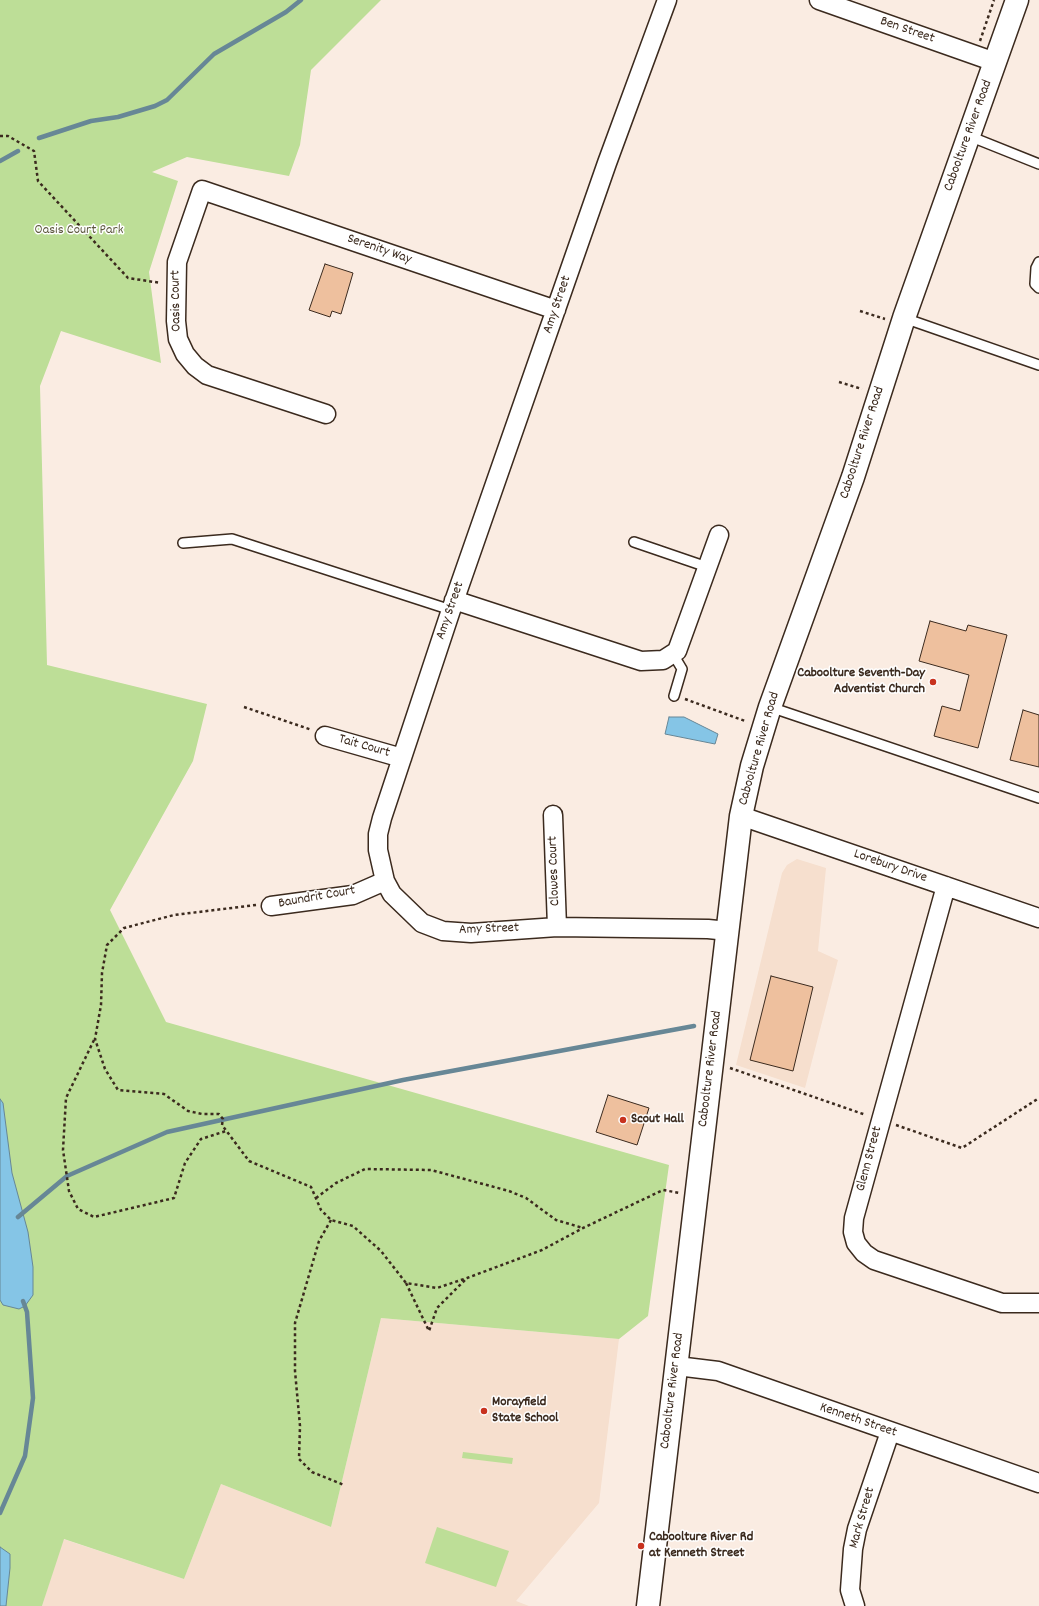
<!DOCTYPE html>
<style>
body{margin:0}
canvas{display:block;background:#faece2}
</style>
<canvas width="1039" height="1606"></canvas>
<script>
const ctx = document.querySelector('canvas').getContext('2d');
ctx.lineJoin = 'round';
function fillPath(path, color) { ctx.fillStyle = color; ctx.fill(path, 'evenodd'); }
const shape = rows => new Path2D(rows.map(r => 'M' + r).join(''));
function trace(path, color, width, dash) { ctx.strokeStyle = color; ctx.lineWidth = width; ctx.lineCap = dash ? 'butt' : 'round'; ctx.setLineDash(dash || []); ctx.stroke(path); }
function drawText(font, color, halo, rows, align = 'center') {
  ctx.font = font + ' Dekko,sans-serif'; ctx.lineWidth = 3; ctx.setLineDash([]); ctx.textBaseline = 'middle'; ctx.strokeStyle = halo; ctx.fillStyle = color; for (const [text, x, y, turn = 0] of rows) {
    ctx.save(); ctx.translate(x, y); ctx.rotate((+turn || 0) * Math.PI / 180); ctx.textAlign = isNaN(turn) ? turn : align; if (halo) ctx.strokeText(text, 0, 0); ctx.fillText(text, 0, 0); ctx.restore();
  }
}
const built = shape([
 [797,859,826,868,818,951,838,960,805,1088,736,1065,782,873,787,865],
 [381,1318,619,1339,599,1503,516,1601,529,1606,42,1606,63,1539,184,1579,221,1484,331,1527]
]);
const green = shape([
 [0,0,381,0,311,70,300,145,289,176,187,157,152,172,178,181,149,272,161,363,61,331,40,386,47,665,207,704,193,761,110,910,166,1022,669,1165,648,1316,619,1339,381,1318,331,1527,221,1484,184,1579,64,1539,42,1606,0,1606],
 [463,1452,513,1458,512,1464,462,1458],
 [437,1527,509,1551,496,1587,425,1563]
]);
const water = shape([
 [669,717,684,717,718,734,715,744,665,734,669,717],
 [0,1099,3,1103,12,1173,28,1232,33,1267,33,1295,25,1306,19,1309,3,1305,0,1300,0,1099],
 [0,1547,10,1554,10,1568,6,1606,0,1606,0,1547]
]);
const stream = shape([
 [39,138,91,121,118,117,155,106,167,100,214,54,286,12,301,0],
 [0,161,18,151],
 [18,1217,67,1176,167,1132,403,1080,694,1026],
 [0,1513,25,1456,33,1398,27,1312,23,1301]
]);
const building = shape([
 [325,264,353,273,341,314,332,311,330,317,309,310,325,264],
 [930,621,966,631,968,625,1007,635,978,748,934,736,942,706,960,711,969,675,919,661,930,621],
 [1023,710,1039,715,1039,767,1010,760,1023,710],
 [771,976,813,987,793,1071,750,1060,771,976],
 [608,1095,649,1108,637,1145,596,1132,608,1095]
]);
const path = shape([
 [980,41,994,0],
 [0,136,8,136,34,151,38,181,128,278,161,283],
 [860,311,885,319],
 [839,382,862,389],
 [685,699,745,721],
 [244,707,312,730],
 [256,905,174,915,124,928,107,945,102,973,101,1005,95,1039,105,1069,118,1090,164,1094,188,1111,202,1114,219,1114,223,1119,222,1125,249,1161,311,1187,321,1210,331,1220,353,1226,381,1251,406,1283,437,1288,467,1278,542,1250,583,1228,663,1190,680,1193],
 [94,1040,66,1098,63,1150,69,1191,78,1209,94,1217,174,1198,185,1163,201,1139,226,1131],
 [730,1068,866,1115],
 [896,1125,962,1148,1039,1098],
 [316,1198,336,1183,365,1169,431,1170,509,1191,526,1198,556,1220,583,1228],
 [331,1220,319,1241,295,1323,295,1371,300,1426,299,1459,312,1472,344,1485],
 [406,1283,429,1331,437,1308,467,1278]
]);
const service = shape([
 [969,136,1039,164],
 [1039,262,1036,268,1035,284,1039,288],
 [904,318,1039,365],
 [634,542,707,567],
 [183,543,232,539,451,610],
 [673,654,682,669,674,696],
 [770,707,1039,798]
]);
const minor = shape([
 [667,0,607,163,451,610,382,818,378,834,378,850,385,881,392,894,422,923,443,931,471,933,557,927,708,929,728,931],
 [819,0,995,62],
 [326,414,207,375,195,366,185,354,178,339,176,321,177,262,202,190,556,310],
 [454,600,641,661,663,660,677,651,719,535],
 [325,736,402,758],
 [553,815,557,927],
 [741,816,1039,918],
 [946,886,854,1218,853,1232,856,1243,864,1253,874,1260,1002,1303,1039,1303],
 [271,906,353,895,385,881],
 [677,1366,718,1371,1039,1483],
 [855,1606,850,1590,853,1549,857,1529,890,1432]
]);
const secondary = shape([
 [648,1606,741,816,752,766,770,707,853,477,904,318,1017,0]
]);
const markers = [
 [933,682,4,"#c8321e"],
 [623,1120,4,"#c8321e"],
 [484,1411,4,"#c8321e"],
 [641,1546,4,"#c8321e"]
];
const streetNames = [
 ["Ben Street",907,31,19],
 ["Caboolture River Road",969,136,-70],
 ["Serenity Way",379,250,19],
 ["Oasis Court",177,301,-91],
 ["Amy Street",558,305,-71],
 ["Caboolture River Road",863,443,-72],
 ["Amy Street",451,611,-71],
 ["Tait Court",364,747,16],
 ["Caboolture River Road",760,749,-74],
 ["Lorebury Drive",890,867,19],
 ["Clowes Court",555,871,-92],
 ["Baundrit Court",317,898,-10],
 ["Amy Street",489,930,-2],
 ["Caboolture River Road",711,1069,-83],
 ["Glenn Street",870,1159,-75],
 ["Caboolture River Road",673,1391,-83],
 ["Kenneth Street",858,1421,19],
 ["Mark Street",863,1518,-74]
];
const parkNames = [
 ["Oasis Court Park",79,231]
];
const poiNames = [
 ["Caboolture Seventh-Day",925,674,"right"],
 ["Adventist Church",925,690,"right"],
 ["Scout Hall",631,1120],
 ["Morayfield",492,1403],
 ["State School",492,1419],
 ["Caboolture River Rd",649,1538],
 ["at Kenneth Street",649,1554]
];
fillPath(built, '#f6dfce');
fillPath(green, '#bdde97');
fillPath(water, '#85c5e6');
trace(water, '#678796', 1);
trace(stream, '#678796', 4.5);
fillPath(building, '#eec09e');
trace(building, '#3b2a1e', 1);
trace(service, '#3b2a1e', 12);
trace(minor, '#3b2a1e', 21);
trace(secondary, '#3b2a1e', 25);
trace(path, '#3b2a1e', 2.5, [3, 3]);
trace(service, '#fff', 9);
trace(minor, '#fff', 18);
trace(secondary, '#fff', 22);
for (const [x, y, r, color] of markers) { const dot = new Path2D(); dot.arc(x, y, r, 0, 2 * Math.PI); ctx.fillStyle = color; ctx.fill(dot); trace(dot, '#fff', 1.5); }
drawText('14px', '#3b2a1e', '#fff', streetNames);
drawText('14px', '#5c573c', '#fff', parkNames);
drawText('bold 14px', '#3b2a1e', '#fff', poiNames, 'left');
</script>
